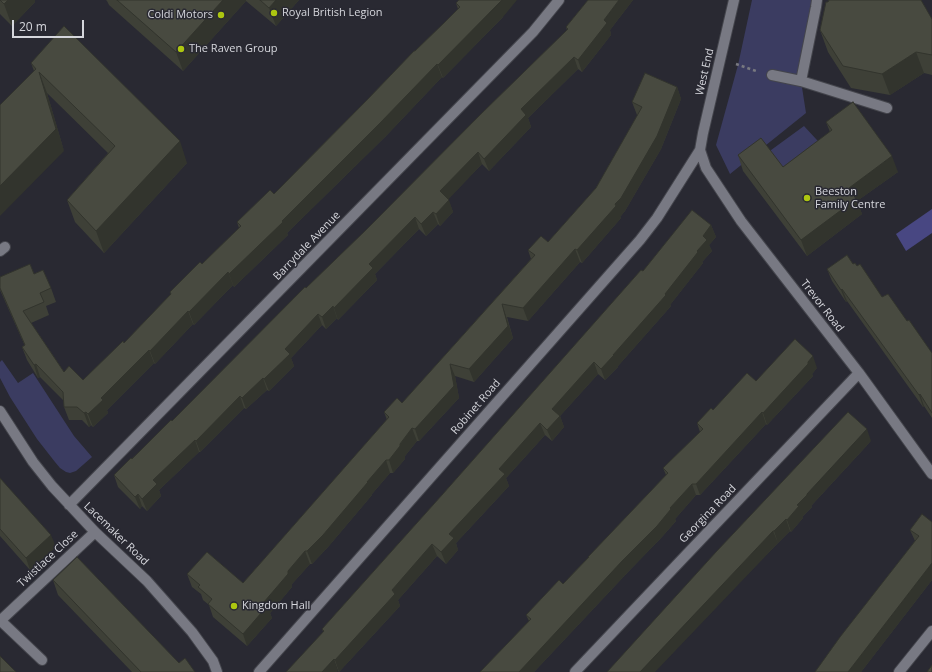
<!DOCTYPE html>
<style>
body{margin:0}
#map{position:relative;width:932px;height:672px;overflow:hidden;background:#292932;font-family:"Open Sans",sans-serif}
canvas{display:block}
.scale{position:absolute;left:12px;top:20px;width:72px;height:18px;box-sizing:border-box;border:2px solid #d5d6dc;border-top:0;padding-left:5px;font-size:12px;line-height:14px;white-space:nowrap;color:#d5d6dc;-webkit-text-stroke:3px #292932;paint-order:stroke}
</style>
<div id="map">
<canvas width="932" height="672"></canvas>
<div class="scale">20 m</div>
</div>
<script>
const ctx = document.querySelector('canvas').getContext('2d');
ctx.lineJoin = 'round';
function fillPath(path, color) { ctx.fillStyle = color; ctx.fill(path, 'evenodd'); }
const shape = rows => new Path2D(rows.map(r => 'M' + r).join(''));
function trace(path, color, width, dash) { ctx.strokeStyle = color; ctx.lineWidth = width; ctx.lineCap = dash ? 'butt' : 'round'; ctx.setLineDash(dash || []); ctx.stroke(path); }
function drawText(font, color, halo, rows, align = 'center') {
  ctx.font = font + ' "Open Sans",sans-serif'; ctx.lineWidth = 3; ctx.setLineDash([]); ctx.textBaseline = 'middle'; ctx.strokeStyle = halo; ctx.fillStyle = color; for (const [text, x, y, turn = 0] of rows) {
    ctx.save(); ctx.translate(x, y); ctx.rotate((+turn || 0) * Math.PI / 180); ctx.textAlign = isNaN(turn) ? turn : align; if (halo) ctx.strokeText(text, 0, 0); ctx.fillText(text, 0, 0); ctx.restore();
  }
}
const green = shape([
 [752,0,817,0,801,81,806,113,730,174,716,145,738,65],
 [804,126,829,153,789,183,767,153],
 [2,360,18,383,33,373,74,436,92,457,76,471,70,473,66,472,60,468,55,462,37,439,10,397,0,378,0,362]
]);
const forest = shape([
 [932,209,932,233,906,251,896,234]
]);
const path = shape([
 [736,64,756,71]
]);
const service = shape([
 [817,0,816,7,801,81,887,108],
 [772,75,801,81]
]);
const minor = shape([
 [700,150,706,168,741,221,859,373,932,474],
 [0,251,5,247],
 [0,411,33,462,52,486,95,532,147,581,192,632,213,661,217,672],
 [69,505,533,32,559,0],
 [0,620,42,660],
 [1,620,95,532],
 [259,672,640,240,657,218,700,150,703,133,734,0],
 [575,672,859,373],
 [899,672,932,631]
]);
const wall = shape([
 [0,0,35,2,12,26,0,14],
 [106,0,299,0,276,26,246,1,183,71,109,5,107,1],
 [588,0,633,0,610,30,611,35,582,72,578,69,528,118,531,127,489,171,482,164,448,199,453,212,440,226,438,224,426,236,419,229,375,274,377,280,338,320,337,318,326,329,322,325,291,358,294,366,269,391,267,390,246,409,244,408,200,452,199,452,159,490,161,496,147,511,142,506,140,509,118,487,114,475,172,421,366,230,481,114,567,30,566,27],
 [456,3,503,17,443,78,442,77,386,136,287,233,288,235,234,287,233,285,194,325,193,324,155,364,154,363,107,410,108,413,93,427,91,425,89,427,82,420,69,420,64,407,64,401,40,377,38,378,27,360,22,347,25,346,0,290,0,277,34,274,51,288,56,302,46,306,49,315,31,323,64,372,83,380,124,343,171,294,170,292,202,264,239,228,237,222,274,194,415,51,446,21,458,9],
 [932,19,932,75,924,73,890,95,851,88,828,52,820,30],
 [31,63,187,163,104,253,75,222,67,200,108,153,47,93,64,151],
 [677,87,681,99,661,149,625,211,620,217,621,218,582,263,580,262,528,321,507,317,513,338,474,382,455,376,459,398,419,441,417,441,405,456,405,459,393,473,390,473,372,494,372,495,328,547,312,564,310,564,292,584,292,587,270,613,272,618,247,646,213,617,209,605,203,600,201,594,192,587,187,574,243,583,387,420,384,412,402,403,531,259,528,250,548,242,596,188,638,115,637,115,632,102],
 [826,122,898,172,857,201,862,214,807,256,743,171,738,155,783,167,830,132],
 [711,225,716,237,709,245,712,251,702,262,703,263,670,305,671,306,618,366,618,367,605,380,598,374,560,416,564,427,552,441,545,435,506,478,509,486,456,543,458,550,446,564,437,556,398,600,400,606,339,672,338,671,322,629,643,271],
 [853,264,857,266,882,297,907,321,932,353,932,418,924,406,923,407,847,301,846,302,832,281,827,269],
 [817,368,812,374,813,376,767,425,766,424,700,495,696,495,675,519,676,521,661,538,628,572,534,672,480,672,529,621,526,615,563,584,666,475,663,468,700,432,697,423,713,410,756,381],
 [871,441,811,506,812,507,803,516,803,518,791,532,790,531,778,543,740,582,607,672],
 [0,478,56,547,30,570,0,536],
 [922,514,932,580,861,672,815,672,915,541,910,530],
 [53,580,179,663,195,672,132,672,58,595]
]);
const shadedWall = shape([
 [8,0,35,0,35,2,12,26,4,4],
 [223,0,246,0,246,1,183,71,176,52],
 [276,0,299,0,276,26,269,8],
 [502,0,517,0,503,17,443,78,438,65],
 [619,0,633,0,610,30,611,35,582,72,578,60,604,20],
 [916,52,924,73,890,95,882,74],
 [574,57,578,69,528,118,531,127,489,171,484,159,521,109],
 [437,64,442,77,386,136,287,233,288,235,234,287,229,274],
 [39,72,47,93,64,151,0,216,0,186],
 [677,87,681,99,661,149,625,211,620,217,621,218,582,263,577,250],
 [180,141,187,163,104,253,96,231],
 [478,152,482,164,445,203,440,191],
 [892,156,898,172,857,201,862,214,807,256,801,240,849,188],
 [449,200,453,212,440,226,436,214],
 [433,212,438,224,426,236,421,224],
 [415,217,419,229,375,274,377,280,338,320,334,308,369,264],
 [711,225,716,237,709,245,712,251,702,262,703,263,670,305,671,306,618,366,618,367,605,380,601,369,665,294,697,251,703,236],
 [575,249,580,262,528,321,523,308],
 [228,272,233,285,194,325,189,312],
 [842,289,847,301,846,302,841,290],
 [502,304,513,338,474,382,469,369],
 [333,306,337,318,326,329,322,317],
 [188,311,193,324,155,364,150,351],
 [318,314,322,325,291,358,294,366,269,391,264,379,285,349],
 [149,350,154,363,107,410,108,413,93,427,88,414,101,398],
 [813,356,817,368,812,374,813,376,767,425,763,413],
 [594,362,598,374,560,416,564,427,552,441,547,430,552,409],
 [36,364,40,377,38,378,34,365],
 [450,364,455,376,459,398,419,441,415,429],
 [263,378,267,390,246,409,242,398],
 [920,394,924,406,923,407,919,395],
 [240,396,244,408,200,452,196,441],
 [86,412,91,425,89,427,84,413],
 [762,412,766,424,700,495,696,484],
 [540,423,545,435,506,478,509,486,456,543,458,550,446,564,441,552,449,534,499,469],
 [412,428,417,441,405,456,405,459,393,473,389,460],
 [867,429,871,441,811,506,812,507,803,516,803,518,791,532,787,520,797,505],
 [195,440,199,452,159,490,161,496,147,511,142,499,153,480],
 [386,460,390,473,372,494,372,495,328,547,312,564,307,551],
 [692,484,696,495,675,519,676,521,661,538,628,572,534,672,519,672,670,508],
 [138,494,142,506,140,509,135,497],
 [786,519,790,531,778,543,774,531],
 [773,531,778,543,655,672,640,672],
 [51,535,56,547,30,570,26,558],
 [432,544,437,556,398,600,400,606,339,672,335,660,392,590],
 [305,551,310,564,292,584,292,587,270,613,272,618,247,646,243,634,264,602,288,571],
 [932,563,932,580,861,672,848,672],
 [334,659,338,671,337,672,322,672]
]);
const building = shape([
 [0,0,8,0,4,4,0,0],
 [117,0,223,0,176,52,117,0],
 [260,0,276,0,269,8,260,0],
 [459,0,502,0,438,65,437,64,381,122,282,221,283,222,229,274,228,272,189,312,188,311,150,351,149,350,101,398,103,400,88,414,86,412,84,413,77,407,64,407,63,392,36,364,34,365,22,347,25,345,0,288,0,277,30,264,34,274,43,270,51,288,40,293,44,302,23,311,64,372,69,366,83,380,123,341,124,343,171,294,170,292,200,262,202,264,241,226,237,222,270,190,274,194,367,100,414,51,415,51,446,21,460,7,456,3,459,0],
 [588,0,619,0,604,20,607,23,578,60,574,57,521,109,526,115,484,159,478,152,440,191,449,200,436,214,433,212,421,224,415,217,369,264,373,268,334,308,333,306,322,317,318,314,285,349,290,354,264,379,263,378,242,398,240,396,196,441,195,440,153,480,157,484,142,499,138,494,135,497,114,475,131,458,132,459,171,420,172,421,305,287,306,288,366,230,481,114,568,29,566,27,588,0],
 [829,0,921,0,932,19,932,55,916,52,882,74,843,66,820,30,826,2,828,2,829,0],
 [64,26,180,141,96,231,67,200,115,146,39,72,56,129,0,186,0,105,36,69,31,63,64,26],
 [645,73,677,87,657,136,621,198,615,204,616,206,577,250,575,249,523,308,502,304,508,326,469,369,450,364,454,386,415,429,412,428,400,444,400,446,389,460,386,460,367,482,368,482,323,535,307,551,305,551,288,571,288,574,264,602,268,605,243,634,208,604,212,599,198,587,200,585,187,574,207,552,243,583,389,417,384,412,397,398,402,403,535,255,528,250,541,236,548,242,596,188,642,107,632,102,645,73],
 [853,102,892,156,849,188,856,199,801,240,738,155,761,138,783,167,832,130,826,122,853,102],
 [692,210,711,225,703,236,707,240,697,251,698,252,665,294,666,295,613,355,614,355,601,369,594,362,552,409,560,416,547,430,540,423,499,469,505,474,449,534,454,538,441,552,432,544,392,590,395,594,335,660,334,659,322,672,286,672,324,631,322,629,442,495,641,270,643,271,692,210],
 [847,255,853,264,855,263,857,266,860,264,882,297,888,294,907,321,909,320,932,353,932,413,920,394,919,395,842,289,841,290,827,269,847,255],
 [795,339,813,356,808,362,808,364,763,413,762,412,696,484,692,484,670,508,671,509,657,526,623,560,519,672,480,672,531,619,526,615,559,580,563,584,589,557,588,557,668,473,663,468,703,429,697,423,711,408,713,410,747,373,756,381,795,339],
 [848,412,867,429,807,494,807,495,797,505,799,506,787,520,786,519,774,531,773,531,640,672,607,672,716,552,848,412],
 [0,478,51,535,26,558,0,529,0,478],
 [922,514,932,522,932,563,848,672,815,672,840,637,919,536,910,530,922,514],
 [77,557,179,663,185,658,195,672,141,672,53,580,77,557],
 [0,656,16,672,0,672,0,656],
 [932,665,932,672,927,672,932,665]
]);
const markers = [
 [274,13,4,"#adc610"],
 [221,15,4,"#adc610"],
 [181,49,4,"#adc610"],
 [807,198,4,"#adc610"],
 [234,606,4,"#adc610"]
];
const poiNames = [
 ["Royal British Legion",282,13],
 ["Coldi Motors",213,15,"right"],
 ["The Raven Group",189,49],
 ["Beeston",815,192],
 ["Family Centre",815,205],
 ["Kingdom Hall",242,606]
];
const streetNames = [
 ["West End",705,72,-77],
 ["Barrydale Avenue",307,246,-46],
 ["Trevor Road",822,306,52],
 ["Robinet Road",476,407,-49],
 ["Georgina Road",708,514,-46],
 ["Lacemaker Road",116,534,44],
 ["Twistlace Close",48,559,-43]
];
fillPath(green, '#3b3c61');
fillPath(forest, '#484782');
trace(service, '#44454c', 12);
trace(minor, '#44454c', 12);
trace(path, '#787980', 2.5, [3, 3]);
trace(service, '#787983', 10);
trace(minor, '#787983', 10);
fillPath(wall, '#3e4037');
fillPath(shadedWall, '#32342d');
fillPath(building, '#484a40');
trace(building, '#32342d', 1);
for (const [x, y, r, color] of markers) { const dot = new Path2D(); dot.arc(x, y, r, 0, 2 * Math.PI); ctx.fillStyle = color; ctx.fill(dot); trace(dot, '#292932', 1.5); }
drawText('11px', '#d5d6dc', '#292932', poiNames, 'left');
drawText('11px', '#d5d6dc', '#292932', streetNames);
</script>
